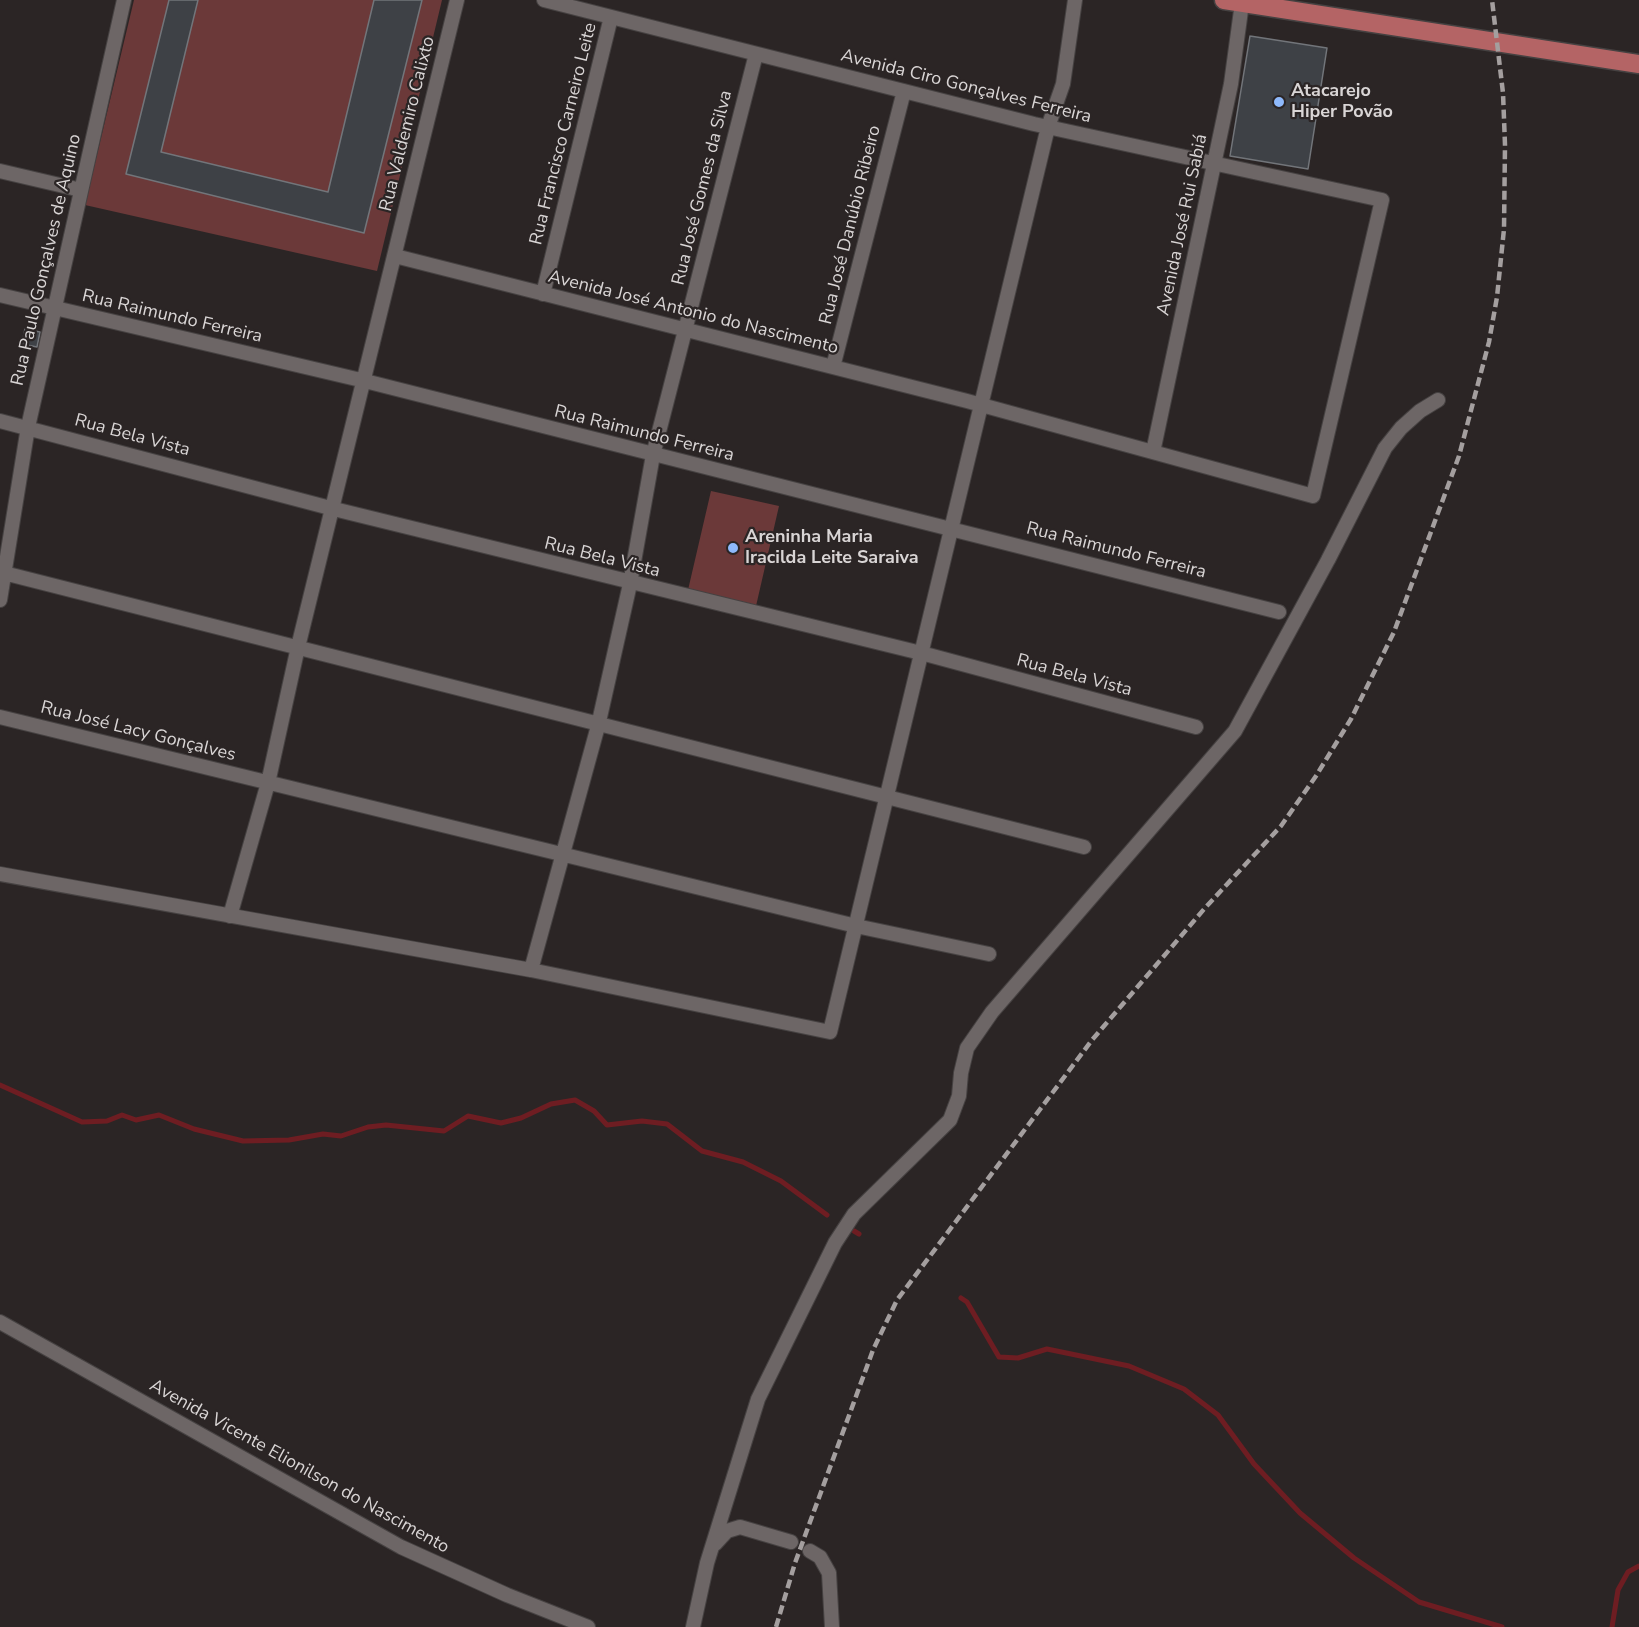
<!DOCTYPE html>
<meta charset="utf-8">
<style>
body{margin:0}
canvas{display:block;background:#2b2525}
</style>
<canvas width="1639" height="1627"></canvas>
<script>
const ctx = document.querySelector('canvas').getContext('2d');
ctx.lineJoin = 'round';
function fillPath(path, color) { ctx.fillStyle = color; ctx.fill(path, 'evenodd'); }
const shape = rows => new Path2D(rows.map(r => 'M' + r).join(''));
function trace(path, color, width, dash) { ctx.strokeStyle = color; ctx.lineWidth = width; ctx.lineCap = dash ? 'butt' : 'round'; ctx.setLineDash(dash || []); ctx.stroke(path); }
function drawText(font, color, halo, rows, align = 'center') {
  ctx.font = font + ' "Nunito Sans",sans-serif'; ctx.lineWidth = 4.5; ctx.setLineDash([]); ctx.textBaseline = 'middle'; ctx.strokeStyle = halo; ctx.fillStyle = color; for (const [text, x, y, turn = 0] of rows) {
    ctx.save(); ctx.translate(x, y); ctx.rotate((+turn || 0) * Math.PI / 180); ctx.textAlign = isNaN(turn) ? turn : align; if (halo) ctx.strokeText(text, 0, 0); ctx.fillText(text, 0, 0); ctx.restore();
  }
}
const green = shape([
 [134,0,442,0,377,271,85,205],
 [711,491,779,506,756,606,688,590]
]);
const stream = shape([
 [0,1085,82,1122,107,1121,122,1115,136,1120,159,1115,194,1129,243,1141,289,1140,323,1134,341,1136,368,1127,386,1125,444,1131,468,1116,501,1123,521,1118,551,1104,575,1100,594,1111,607,1125,642,1121,667,1124,702,1151,743,1162,781,1181,827,1215],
 [854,1231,859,1234],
 [961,1298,967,1302,999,1357,1018,1358,1047,1349,1129,1366,1184,1389,1218,1415,1254,1464,1300,1513,1354,1558,1419,1602,1502,1627],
 [1612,1627,1618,1590,1628,1572,1639,1566]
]);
const building = shape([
 [169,0,198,0,161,152,328,192,374,0,422,0,364,233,126,174,169,0],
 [1250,36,1327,48,1308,169,1230,156,1250,36],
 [25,329,40,332,37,347,22,344,25,329]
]);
const minor = shape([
 [0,171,81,190],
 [395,256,967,401,1313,496,1382,200,1034,124,544,0],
 [543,294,611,17],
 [0,295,365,381,1279,612],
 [833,367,904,91],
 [0,421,334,509,925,654,1196,727],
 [1153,452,1231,84,1242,3],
 [0,572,1084,847],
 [0,600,28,427,124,0],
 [0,717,856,926,989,954],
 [0,874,531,970,830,1032,1048,127,1063,84,1075,0],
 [230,916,268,783,298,647,457,0],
 [531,970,598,726,630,584,653,455,756,54],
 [0,1322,401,1547,507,1595,588,1627],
 [715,1544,727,1531,740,1527,791,1542],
 [810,1551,820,1557,829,1573,832,1627],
 [693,1627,707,1563,758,1399,835,1243,854,1214,950,1120,959,1096,961,1073,967,1048,992,1012,1235,731,1328,560,1385,448,1401,428,1420,411,1438,400]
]);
const primary = shape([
 [1224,0,1639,64]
]);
const rail = shape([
 [776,1627,795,1563,873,1350,897,1300,1092,1040,1205,908,1281,826,1316,776,1351,719,1394,632,1459,456,1489,342,1497,297,1504,229,1505,145,1503,93,1492,0]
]);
const markers = [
 [1279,102,6,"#8eb9fc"],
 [733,548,6,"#8eb9fc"]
];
const streetNames = [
 ["Avenida Ciro Gonçalves Ferreira",966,87,14],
 ["Rua Valdemiro Calixto",408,124,-76],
 ["Rua Francisco Carneiro Leite",564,134,-76],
 ["Rua José Gomes da Silva",703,188,-76],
 ["Rua José Danúbio Ribeiro",851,225,-76],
 ["Avenida José Rui Sabiá",1183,225,-78],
 ["Rua Paulo Gonçalves de Aquino",47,260,-77],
 ["Avenida José Antonio do Nascimento",693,313,14],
 ["Rua Raimundo Ferreira",172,317,13],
 ["Rua Raimundo Ferreira",644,434,14],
 ["Rua Bela Vista",132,436,15],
 ["Rua Raimundo Ferreira",1116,551,14],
 ["Rua Bela Vista",602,558,14],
 ["Rua Bela Vista",1074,676,15],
 ["Rua José Lacy Gonçalves",138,732,14],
 ["Avenida Vicente Elionilson do Nascimento",299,1467,29]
];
const poiNames = [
 ["Atacarejo",1291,92],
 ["Hiper Povão",1291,113],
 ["Areninha Maria",745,538],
 ["Iracilda Leite Saraiva",745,559]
];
fillPath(green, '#6b3939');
trace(stream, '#6e1d22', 5);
fillPath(building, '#3e4146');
trace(building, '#72757a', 1.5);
trace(minor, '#464242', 16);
trace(primary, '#464242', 21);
trace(minor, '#6d6666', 14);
trace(primary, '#b46465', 18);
trace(rail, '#a49f9f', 4.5, [9, 4.5]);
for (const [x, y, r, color] of markers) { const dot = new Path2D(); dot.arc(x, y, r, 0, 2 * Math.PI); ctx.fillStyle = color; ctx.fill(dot); trace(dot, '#2b2525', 2); }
drawText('18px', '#d9d5d5', '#2b2525', streetNames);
drawText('bold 18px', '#d9d5d5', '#2b2525', poiNames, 'left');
</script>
